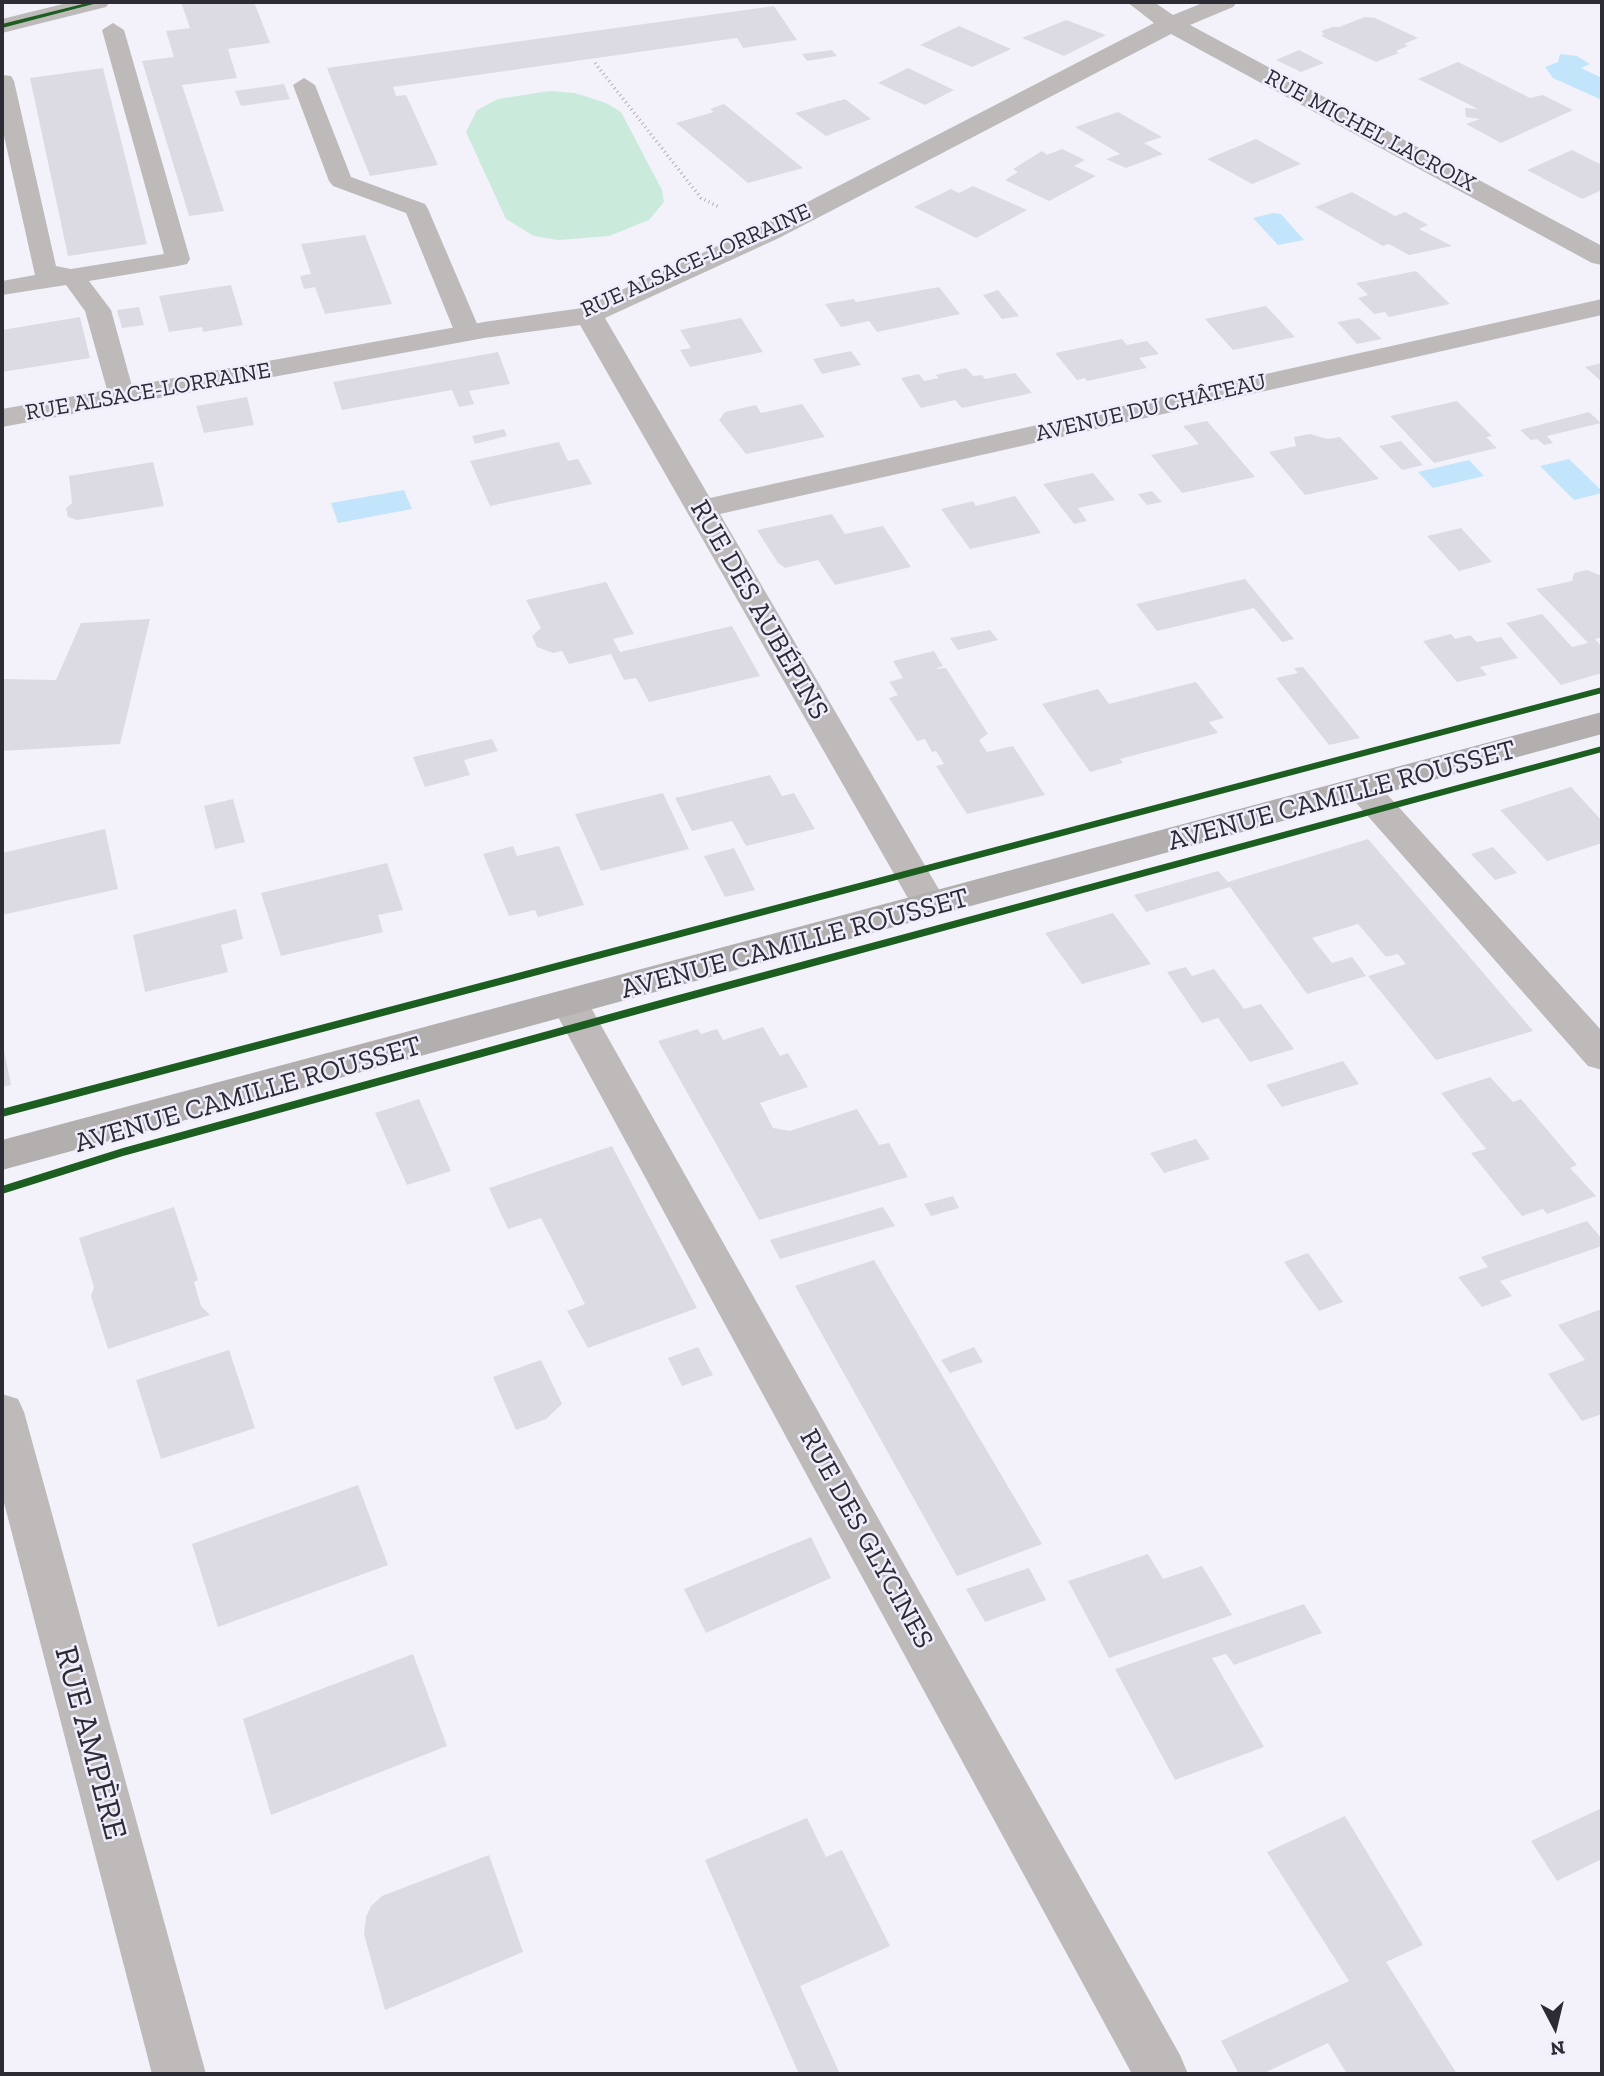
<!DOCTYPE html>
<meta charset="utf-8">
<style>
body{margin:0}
#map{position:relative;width:1604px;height:2076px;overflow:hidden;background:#f3f2fa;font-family:"Zilla Slab",serif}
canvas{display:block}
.frame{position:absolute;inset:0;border:4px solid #2d2c34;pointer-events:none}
.north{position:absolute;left:1520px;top:1992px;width:70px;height:70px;-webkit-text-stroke:5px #f0eefd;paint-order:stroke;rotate:173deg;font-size:19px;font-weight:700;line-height:28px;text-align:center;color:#2d2c34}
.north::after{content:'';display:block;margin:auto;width:24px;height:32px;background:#2d2c34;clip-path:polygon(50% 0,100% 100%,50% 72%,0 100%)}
</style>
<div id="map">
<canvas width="1604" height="2076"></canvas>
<div class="frame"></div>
<div class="north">N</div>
</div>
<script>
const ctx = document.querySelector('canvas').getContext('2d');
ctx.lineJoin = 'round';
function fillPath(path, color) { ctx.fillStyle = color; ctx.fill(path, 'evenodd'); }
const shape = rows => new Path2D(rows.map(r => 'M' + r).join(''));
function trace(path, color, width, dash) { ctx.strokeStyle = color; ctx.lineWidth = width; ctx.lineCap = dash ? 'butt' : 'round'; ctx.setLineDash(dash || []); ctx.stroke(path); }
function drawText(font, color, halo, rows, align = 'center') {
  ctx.font = font + ' "Zilla Slab",serif'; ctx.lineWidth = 5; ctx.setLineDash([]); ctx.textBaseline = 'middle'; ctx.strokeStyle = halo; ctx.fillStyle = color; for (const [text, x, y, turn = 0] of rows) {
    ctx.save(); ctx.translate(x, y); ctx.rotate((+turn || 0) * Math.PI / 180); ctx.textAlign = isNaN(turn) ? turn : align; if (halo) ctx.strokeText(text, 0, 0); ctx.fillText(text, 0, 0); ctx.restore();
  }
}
const green = shape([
 [549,91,575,93,606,103,621,112,662,190,664,202,649,220,609,236,558,240,534,236,506,219,466,132,477,110,498,99]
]);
const water = shape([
 [1560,54,1577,56,1590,64,1581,68,1602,78,1602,100,1553,78,1545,67,1558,62],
 [1273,213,1281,214,1304,240,1278,245,1253,218],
 [1569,459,1602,491,1602,493,1574,500,1540,466],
 [1469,460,1484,476,1433,488,1418,472],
 [404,490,412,509,338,523,331,503]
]);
const building = shape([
 [181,2,254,2,270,43,228,49,237,78,182,85,224,211,189,216,142,61,174,57,166,31,190,28],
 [774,6,797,40,743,48,737,38,393,87,396,96,406,95,438,165,370,176,327,68],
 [1365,17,1375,18,1418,38,1404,44,1408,46,1396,51,1399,53,1376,62,1321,36,1324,34,1321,31,1332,27,1339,27],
 [1066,20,1106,35,1064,56,1022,38],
 [959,26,1011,49,972,67,920,45],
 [832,50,837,56,807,61,802,54],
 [1299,50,1324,63,1301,72,1276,60],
 [1458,62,1530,98,1543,95,1573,110,1501,143,1466,124,1480,119,1466,117,1465,108,1478,109,1418,79],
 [103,68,147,244,68,256,30,78],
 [908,68,954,90,925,105,878,83],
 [284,84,290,99,241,106,235,91],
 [845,99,871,119,826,136,795,113],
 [724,104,729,108,803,168,748,183,676,123,714,112,710,109],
 [1118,112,1162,137,1144,143,1163,154,1126,168,1106,159,1120,154,1075,127],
 [1256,139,1301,164,1252,184,1207,159],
 [1062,149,1085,160,1074,166,1096,176,1049,201,1005,180,1018,172,1013,169,1042,151,1047,155],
 [1572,150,1602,165,1602,190,1582,199,1527,170],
 [973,186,1027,210,976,238,914,207,951,189,959,193],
 [1352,192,1395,216,1405,212,1428,225,1419,229,1452,246,1409,255,1389,244,1383,246,1315,207],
 [365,235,392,304,325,314,315,287,304,289,300,276,311,274,301,244],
 [1416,271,1450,304,1389,317,1385,312,1374,314,1358,298,1368,295,1356,283],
 [231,285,243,325,203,332,202,327,169,332,159,296],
 [939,287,960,314,877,332,869,321,841,327,825,304,854,299,856,302],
 [998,290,1019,316,1002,319,983,295],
 [1266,306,1295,337,1233,350,1205,319],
 [139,307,144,325,122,328,117,310],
 [80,317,90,358,2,372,2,330],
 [741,318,763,352,690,367,680,350,691,348,680,330],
 [1359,318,1382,339,1357,344,1337,322],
 [1122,339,1127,345,1147,341,1159,354,1139,358,1147,368,1087,381,1085,378,1077,380,1055,353],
 [851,351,861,365,822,374,813,359],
 [498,352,510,384,469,391,474,404,459,407,452,390,342,410,333,382],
 [1602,363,1602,382,1585,367],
 [966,368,973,376,982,375,985,379,1015,373,1032,393,962,408,955,400,921,408,901,378,919,374,924,381,939,378,935,375],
 [247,397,254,425,204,433,196,406],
 [1457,401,1492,436,1486,437,1497,448,1434,463,1390,416],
 [802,404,825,437,746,454,719,420,725,412,756,405,761,413],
 [1589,412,1601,423,1547,436,1553,443,1544,445,1537,439,1531,440,1520,430],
 [1207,421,1255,477,1182,493,1151,455,1199,444,1183,426],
 [504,429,507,436,475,444,472,436],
 [1310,434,1327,439,1340,437,1379,479,1305,495,1269,452,1296,446,1294,437],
 [1401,441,1423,465,1402,470,1379,446],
 [559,442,568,461,578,459,592,484,490,506,470,461],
 [153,462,164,506,77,520,68,517,66,508,72,503,69,476],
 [1093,473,1115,500,1078,508,1087,521,1074,524,1043,484],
 [1152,491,1162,502,1147,505,1138,494],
 [1015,496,1041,533,970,549,941,509,973,501,976,506],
 [832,514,845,534,883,526,911,567,835,585,818,560,785,568,778,563,757,530],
 [1461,528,1492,562,1459,571,1427,536],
 [1587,570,1602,576,1602,637,1595,639,1602,647,1602,673,1561,685,1506,623,1542,614,1572,647,1588,643,1536,589,1572,581,1574,573],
 [1245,579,1294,639,1282,642,1254,608,1157,631,1136,604],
 [606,582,634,634,613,639,620,652,732,626,760,676,649,702,636,678,624,680,611,654,569,664,562,651,553,653,537,647,532,636,541,628,526,600],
 [150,619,120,744,2,751,2,679,56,680,81,623],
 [990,630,998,640,958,650,950,638],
 [1451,634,1455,639,1470,635,1477,642,1501,637,1518,658,1480,667,1487,675,1457,682,1423,641],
 [934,651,943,666,935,669,946,668,988,734,979,740,987,752,1013,746,1045,795,967,814,936,766,944,764,936,751,932,752,925,739,917,741,889,698,898,695,889,682,903,678,893,661],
 [1303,667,1360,738,1329,745,1276,678,1298,673,1294,668],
 [1196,682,1224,718,1209,722,1218,733,1120,759,1123,763,1090,772,1042,704,1098,689,1109,704],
 [492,739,498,751,464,760,470,775,425,787,413,757],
 [770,775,782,796,794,793,815,829,746,846,732,821,692,831,675,798],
 [1571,787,1602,821,1602,843,1547,861,1500,810],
 [663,793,689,849,601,871,575,814],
 [233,799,245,842,215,849,204,806],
 [105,829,118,889,2,915,2,853],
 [1368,839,1474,962,1533,1031,1436,1060,1368,976,1406,964,1398,954,1386,957,1358,924,1312,938,1332,963,1352,957,1366,976,1307,994,1230,887,1146,912,1134,895,1218,871,1228,882],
 [513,846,517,856,559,846,584,905,538,917,535,910,509,916,483,854],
 [1493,847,1517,873,1495,880,1471,854],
 [734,848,755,890,725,897,704,856],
 [387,863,403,910,378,915,383,932,281,956,261,893],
 [236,909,243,939,221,945,228,972,145,992,133,935],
 [1113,913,1151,964,1082,984,1045,933],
 [1186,967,1192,976,1214,969,1244,1009,1261,1004,1294,1049,1250,1062,1218,1018,1202,1023,1167,972],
 [763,1027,780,1056,788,1053,808,1087,760,1103,773,1128,790,1131,857,1109,879,1145,889,1143,908,1177,759,1220,658,1041,698,1029,701,1034,717,1029,723,1040],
 [2,1040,11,1085,2,1087],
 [1343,1061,1359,1084,1282,1107,1266,1085],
 [1490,1077,1513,1102,1521,1099,1577,1165,1570,1168,1596,1196,1547,1214,1543,1209,1522,1216,1471,1153,1486,1149,1441,1093],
 [419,1099,451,1171,407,1185,375,1113],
 [1196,1139,1210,1159,1164,1173,1150,1153],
 [612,1146,697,1308,588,1348,567,1311,585,1304,541,1218,508,1229,489,1188],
 [953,1196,959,1208,931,1216,924,1204],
 [174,1207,198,1280,194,1282,201,1306,210,1315,108,1349,91,1296,94,1287,79,1238],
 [883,1207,895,1226,780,1259,770,1240],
 [1587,1221,1602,1239,1602,1246,1500,1281,1512,1296,1482,1307,1458,1277,1488,1267,1481,1257],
 [1308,1253,1343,1302,1319,1311,1284,1262],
 [874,1260,1042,1544,957,1576,795,1286],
 [1602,1309,1602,1414,1582,1421,1548,1374,1585,1360,1558,1325],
 [698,1347,713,1375,682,1386,668,1358],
 [974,1347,983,1362,950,1373,941,1360],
 [229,1350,255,1428,161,1459,136,1380],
 [541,1360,562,1404,546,1419,516,1430,493,1377],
 [358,1485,388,1565,218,1627,192,1544],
 [811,1537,831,1578,706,1633,684,1589],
 [1148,1554,1163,1579,1202,1566,1232,1615,1109,1658,1068,1581],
 [1029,1568,1046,1600,985,1622,966,1589],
 [1304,1604,1322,1633,1234,1665,1226,1654,1212,1658,1264,1747,1175,1780,1115,1669],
 [413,1654,447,1746,271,1815,243,1719],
 [1602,1808,1602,1859,1557,1881,1531,1841],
 [1345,1816,1423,1945,1386,1962,1457,2074,1347,2074,1328,2043,1262,2074,1239,2074,1221,2041,1349,1981,1267,1852],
 [807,1818,826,1857,842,1850,890,1946,800,1986,840,2074,799,2074,705,1860],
 [489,1855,523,1952,385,2010,364,1934,366,1917,371,1906,382,1896]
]);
const path = shape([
 [595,63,701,198,719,207]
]);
const lane = shape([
 [113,23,124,30,190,259,187,264,178,266,89,281,111,310,135,397,131,403,122,405,113,403,109,397,85,311,66,285,2,295,2,281,35,275,2,127,2,75,11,76,14,81,56,266,71,269,164,254,102,30,113,23],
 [304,78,315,85,351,177,425,204,428,209,481,333,477,338,468,341,459,338,455,333,406,213,333,186,329,181,293,85,304,78]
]);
const street = shape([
 [71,2,110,2,106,7,2,33,2,19,71,2],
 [1127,2,1154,2,1173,15,1205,2,1237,2,1233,7,1190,25,1602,246,1602,265,1592,263,1171,34,779,238,605,318,710,498,1602,299,1602,315,720,514,948,905,943,914,930,918,917,914,580,325,484,338,2,427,2,409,484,322,582,308,761,226,1154,23,1127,2],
 [1363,777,1375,781,1602,1031,1602,1070,1588,1066,1351,797,1346,789,1351,781,1363,777],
 [570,990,583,994,589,1004,1180,2055,1188,2074,1132,2074,551,1004,557,994,570,990],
 [2,1394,18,1399,24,1412,206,2074,152,2074,2,1495,2,1394]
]);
const secondary = shape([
 [1602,712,1602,734,2,1170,2,1140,1602,712]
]);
const cycleway = shape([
 [91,2,101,2,2,28,2,24,91,2],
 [1602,687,1602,693,2,1117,2,1109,1602,687],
 [1602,746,1602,752,671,1005,123,1156,2,1194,2,1186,123,1148,671,997,1602,746]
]);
const farStreetnames = [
 ["RUE MICHEL LACROIX",1370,131,28],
 ["RUE ALSACE-LORRAINE",696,261,-24],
 ["RUE ALSACE-LORRAINE",148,392,-10],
 ["AVENUE DU CHÂTEAU",1151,408,-13]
];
const streetNames = [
 ["RUE DES AUBÉPINS",759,610,60],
 ["AVENUE CAMILLE ROUSSET",1342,796,-15],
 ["AVENUE CAMILLE ROUSSET",795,944,-15],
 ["AVENUE CAMILLE ROUSSET",248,1095,-16],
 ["RUE DES GLYCINES",866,1539,61]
];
const nearStreetnames = [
 ["RUE AMPÈRE",90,1743,75]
];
fillPath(green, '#caeadc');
fillPath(water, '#c3e5fb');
fillPath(building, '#dcdbe3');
trace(path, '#b1afb1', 3.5, [1, 3.5]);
fillPath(lane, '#bdbab9');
fillPath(street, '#bdbab9');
fillPath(secondary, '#b2afae');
fillPath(cycleway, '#1b5e20');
drawText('23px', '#2d2c34', '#f0eefd', farStreetnames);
drawText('28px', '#2d2c34', '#f0eefd', streetNames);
drawText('33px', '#2d2c34', '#f0eefd', nearStreetnames);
</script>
